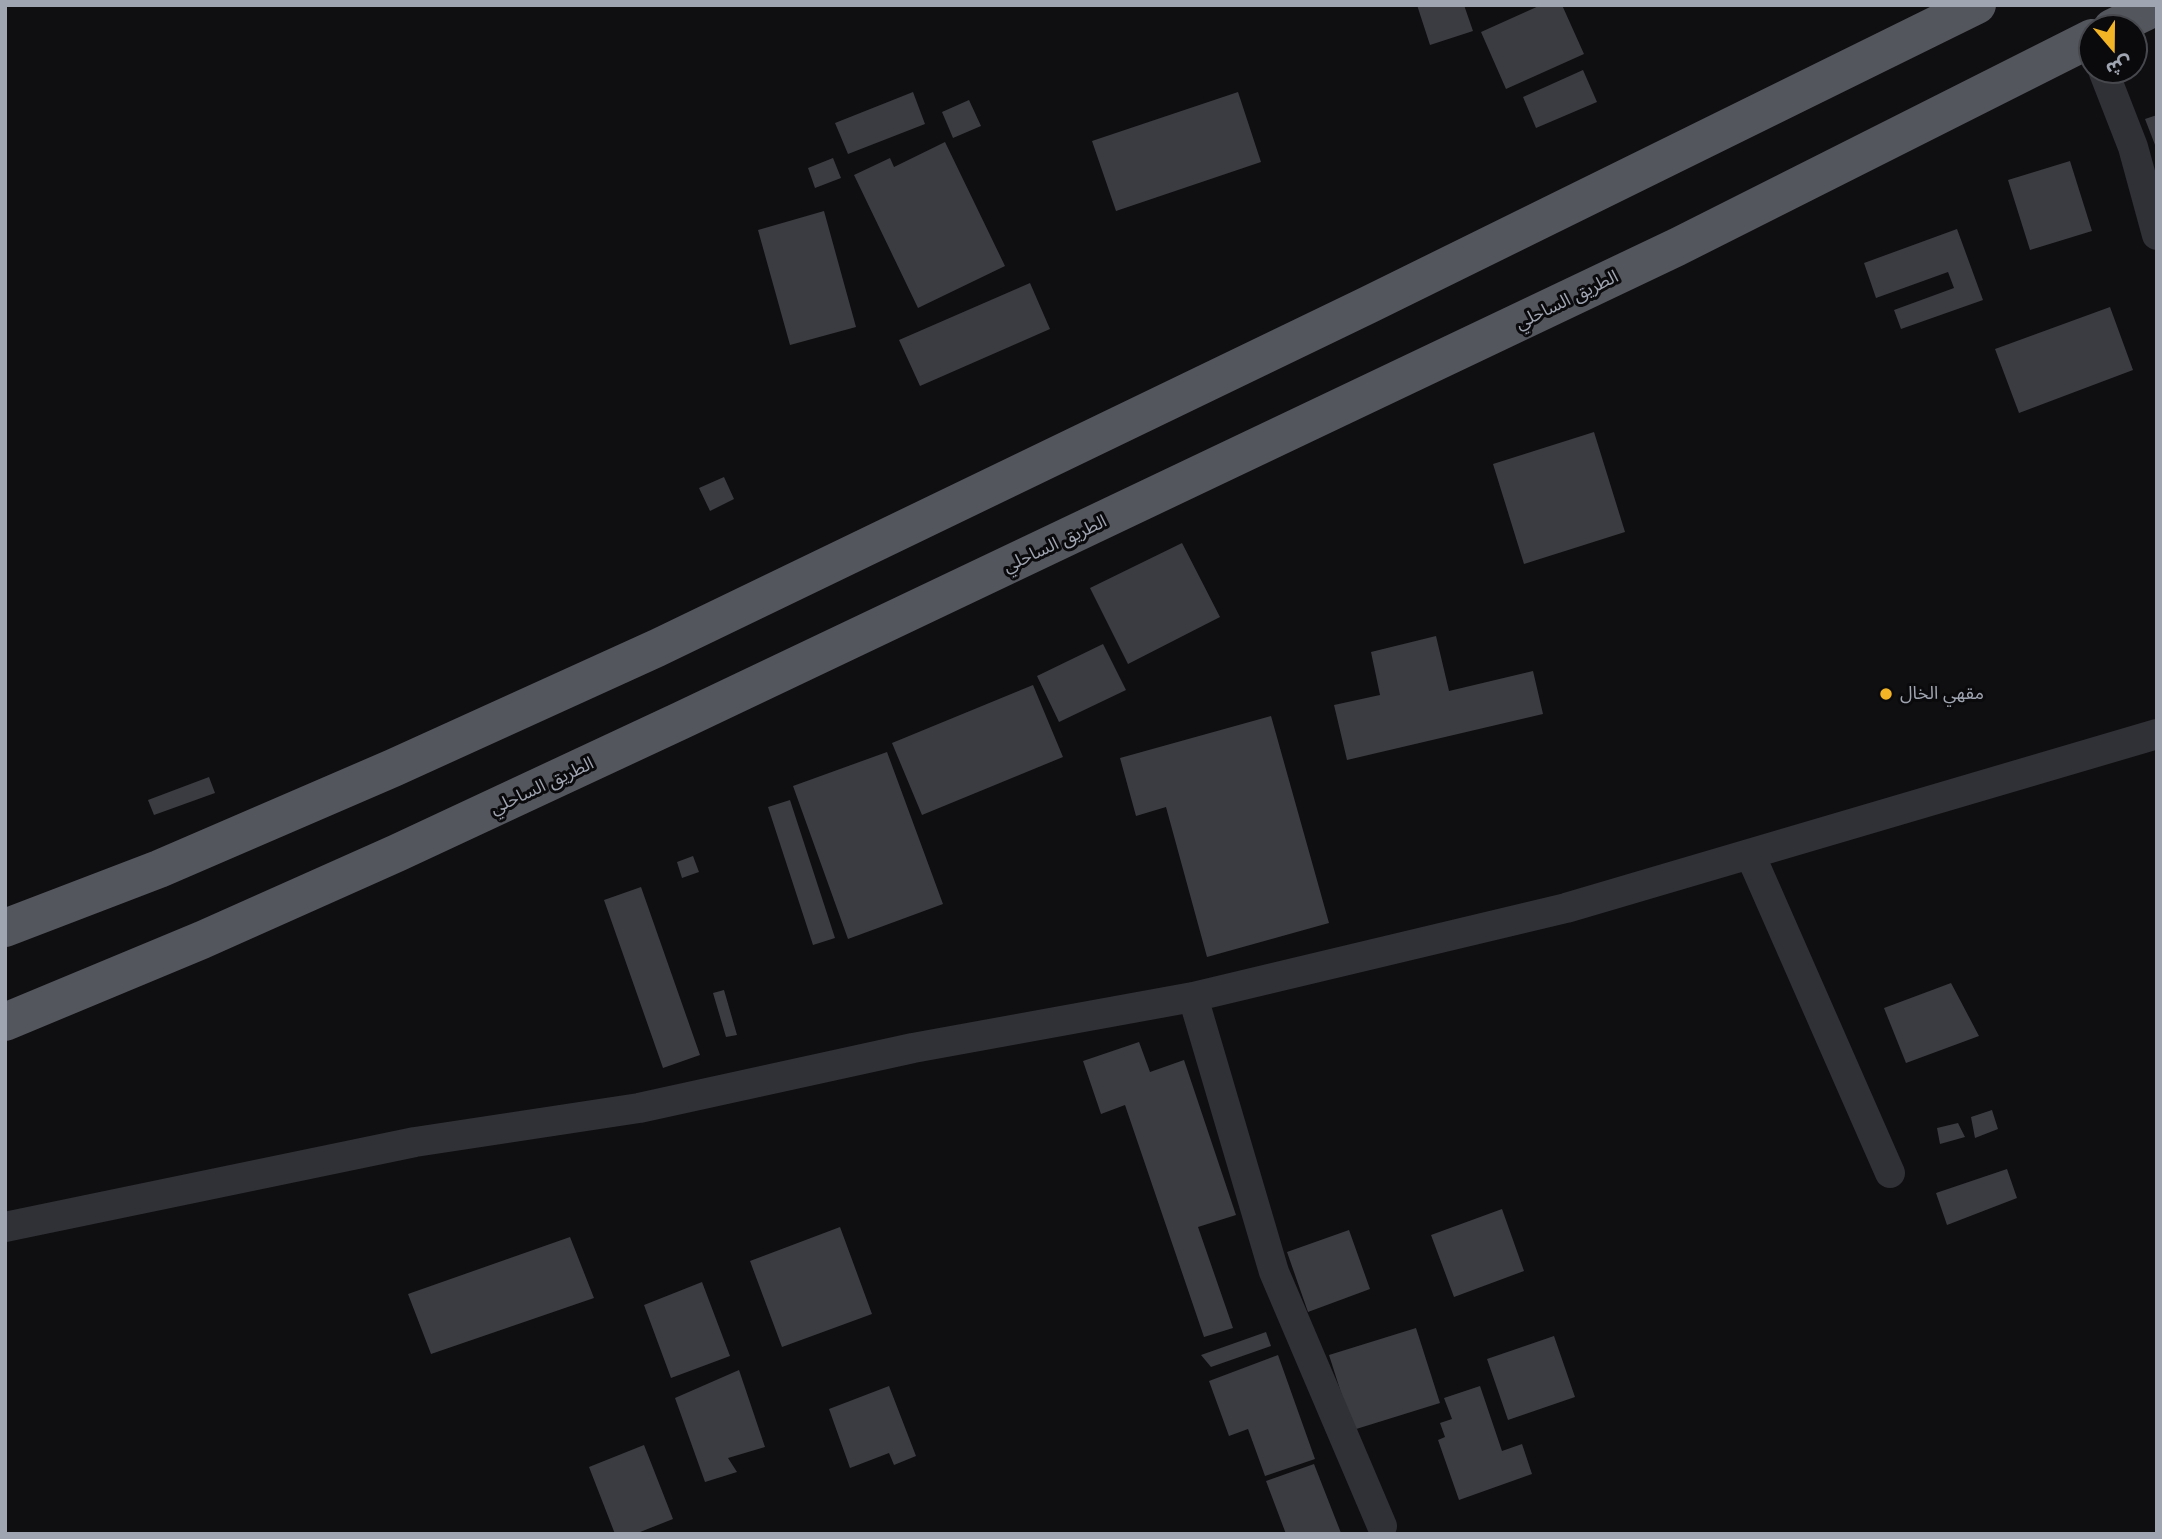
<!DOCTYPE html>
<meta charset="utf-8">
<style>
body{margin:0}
#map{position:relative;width:2162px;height:1539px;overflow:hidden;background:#0f0f11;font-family:Quicksand,"Noto Sans Arabic",sans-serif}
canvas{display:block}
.frame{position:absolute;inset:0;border:7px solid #a0a5b2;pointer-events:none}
.north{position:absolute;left:2078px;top:14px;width:70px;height:70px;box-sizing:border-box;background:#0a0a0c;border:2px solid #46484e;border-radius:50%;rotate:160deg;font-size:19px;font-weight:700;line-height:28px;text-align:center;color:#a0a5b2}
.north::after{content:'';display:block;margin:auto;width:24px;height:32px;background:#f3b525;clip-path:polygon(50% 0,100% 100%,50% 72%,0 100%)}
</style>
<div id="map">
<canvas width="2162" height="1539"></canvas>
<div class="frame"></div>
<div class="north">ش</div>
</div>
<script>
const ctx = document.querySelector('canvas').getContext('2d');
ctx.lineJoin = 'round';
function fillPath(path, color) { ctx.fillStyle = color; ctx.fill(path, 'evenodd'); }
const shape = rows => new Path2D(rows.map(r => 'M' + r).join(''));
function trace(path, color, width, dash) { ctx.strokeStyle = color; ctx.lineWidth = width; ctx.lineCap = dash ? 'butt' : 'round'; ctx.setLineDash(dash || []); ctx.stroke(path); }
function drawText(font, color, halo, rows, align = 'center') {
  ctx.font = font + ' Quicksand,"Noto Sans Arabic",sans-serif'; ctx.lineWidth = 6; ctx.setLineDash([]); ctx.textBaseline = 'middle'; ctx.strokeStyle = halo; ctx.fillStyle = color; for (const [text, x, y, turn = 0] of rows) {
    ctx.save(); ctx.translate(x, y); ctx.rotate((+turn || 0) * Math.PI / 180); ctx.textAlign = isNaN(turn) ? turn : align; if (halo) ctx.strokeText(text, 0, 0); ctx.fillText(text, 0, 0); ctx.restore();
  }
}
const building = shape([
 [1417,5,1464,5,1473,31,1430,45],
 [1541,5,1562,5,1584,54,1506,89,1481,32],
 [1583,70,1597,102,1536,128,1523,97],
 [913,92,925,124,848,154,835,123],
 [1238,92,1261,162,1116,211,1092,141],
 [969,100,981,126,953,138,942,112],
 [2157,115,2157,150,2145,119],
 [945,142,1005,266,918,308,854,175,890,158,894,167],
 [833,158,841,178,815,188,808,168],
 [2070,161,2092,231,2030,250,2008,180],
 [824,211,856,327,790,345,758,230],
 [1957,229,1983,300,1901,329,1894,310,1954,288,1948,272,1876,298,1864,263],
 [1030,283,1050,329,920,386,899,340],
 [2110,307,2133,370,2019,413,1995,349],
 [1594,432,1625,532,1524,564,1493,464],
 [724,477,734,499,710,511,699,488],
 [1182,543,1220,617,1128,664,1090,588],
 [1436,636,1449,691,1533,671,1543,714,1347,760,1334,705,1380,695,1371,652],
 [1103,644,1126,690,1059,722,1037,676],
 [1033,685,1063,757,922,815,892,743],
 [1271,716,1329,923,1207,957,1166,807,1136,816,1120,758],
 [887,752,943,904,848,939,793,786],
 [209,777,215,793,154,815,148,800],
 [790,800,835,938,813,945,768,807],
 [693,856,699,872,682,878,677,862],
 [641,887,700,1055,663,1068,604,900],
 [1951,983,1979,1036,1906,1063,1884,1008],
 [724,990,737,1035,726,1037,713,993],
 [1139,1042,1150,1072,1184,1060,1236,1215,1198,1227,1233,1328,1204,1337,1125,1105,1101,1114,1083,1061],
 [1992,1110,1998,1129,1975,1138,1971,1117],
 [1958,1123,1965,1137,1940,1144,1937,1128],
 [2007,1169,2017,1198,1947,1225,1936,1193],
 [1502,1209,1524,1271,1454,1297,1431,1235],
 [840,1227,872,1314,782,1347,750,1261],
 [1349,1230,1370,1289,1308,1312,1287,1252],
 [570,1237,594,1298,431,1354,408,1294],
 [702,1282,730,1356,671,1378,644,1305],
 [1416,1328,1440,1403,1353,1430,1329,1355],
 [1266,1332,1271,1346,1211,1367,1201,1355],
 [1554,1336,1575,1397,1508,1420,1487,1359],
 [1278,1355,1315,1459,1265,1476,1248,1429,1229,1436,1209,1381],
 [739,1370,765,1447,728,1458,737,1472,705,1482,675,1398],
 [889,1386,916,1456,894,1465,889,1453,850,1468,829,1409],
 [1480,1386,1502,1451,1522,1444,1532,1474,1459,1500,1438,1440,1445,1437,1440,1423,1452,1419,1444,1398],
 [644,1445,673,1519,635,1534,615,1534,589,1467],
 [1314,1464,1341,1533,1286,1534,1266,1481]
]);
const minor = shape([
 [2103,70,2133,147,2157,235],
 [1750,854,1890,1173],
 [1193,997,1274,1272,1382,1526],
 [5,1227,415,1142,639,1108,913,1048,1193,997,1566,908,2157,734]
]);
const trunk = shape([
 [2112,28,2157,6],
 [5,928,159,869,393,768,657,648,1368,305,1977,5],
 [5,1022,202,940,397,853,682,720,1677,247,2092,38]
]);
const markers = [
 [1886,694,7,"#f3b525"]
];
const streetNames = [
 ["الطريق الساحلي",1567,300,-26],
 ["الطريق الساحلي",1055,544,-25],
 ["الطريق الساحلي",542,786,-25]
];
const poiNames = [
 ["مقهي الخال",1900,694]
];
fillPath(building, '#3b3c41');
trace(minor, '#303136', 30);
trace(trunk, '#54565e', 38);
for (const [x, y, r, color] of markers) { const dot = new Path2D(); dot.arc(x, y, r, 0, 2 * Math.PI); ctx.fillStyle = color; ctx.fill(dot); trace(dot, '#0a0a0c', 2.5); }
drawText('18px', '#a0a5b2', '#0a0a0c', streetNames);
drawText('18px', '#a0a5b2', '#0a0a0c', poiNames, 'left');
</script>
